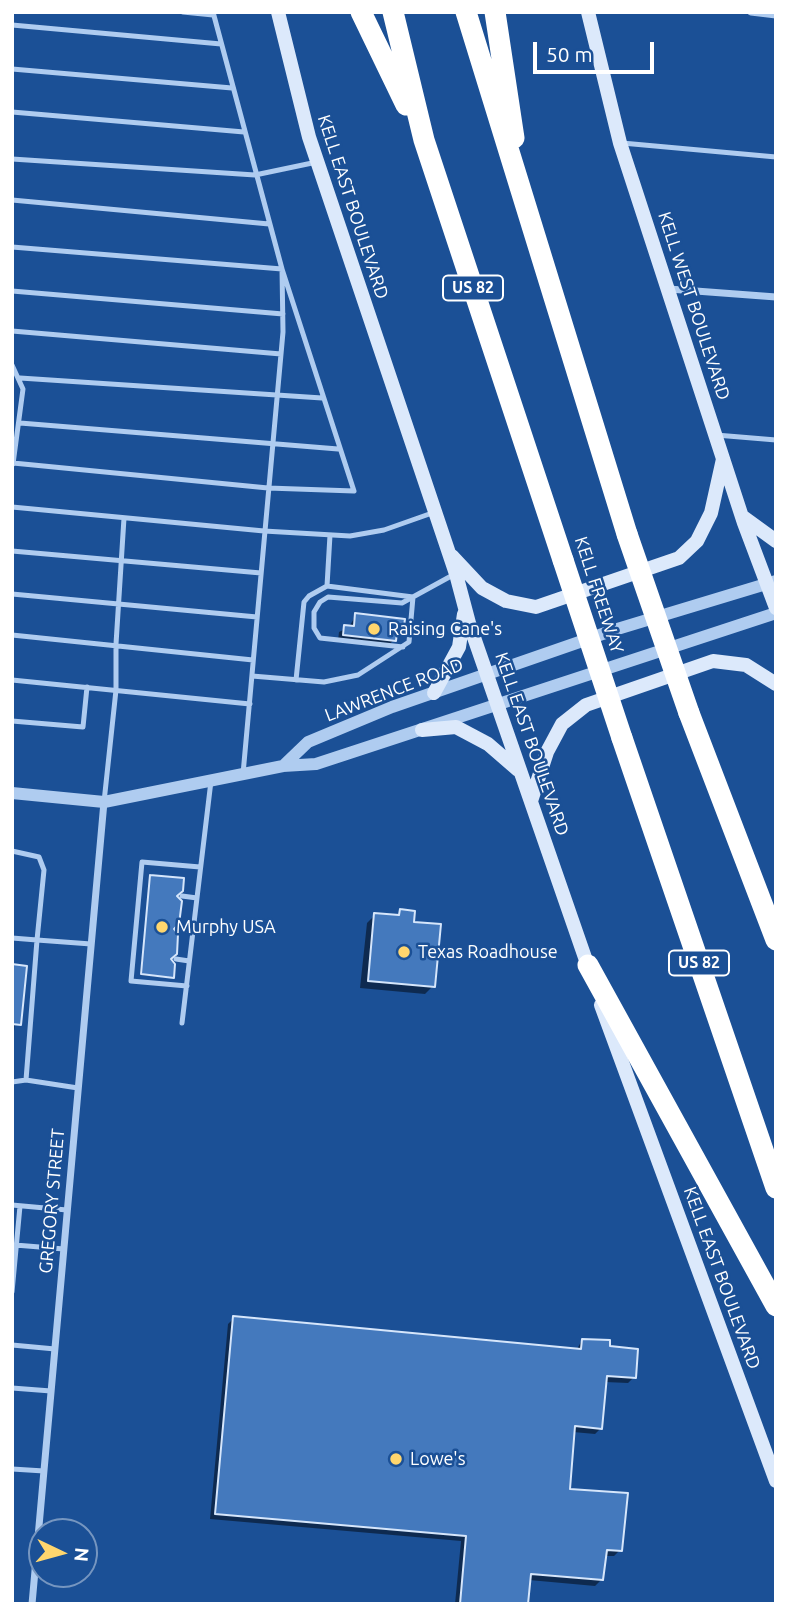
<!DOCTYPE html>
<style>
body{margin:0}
#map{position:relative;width:788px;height:1616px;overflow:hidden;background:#1b5096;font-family:Ubuntu,sans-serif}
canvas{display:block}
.frame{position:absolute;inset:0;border:14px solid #fff;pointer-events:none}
.north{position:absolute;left:28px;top:1518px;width:70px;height:70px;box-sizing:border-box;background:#1b5096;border:2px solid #7696c0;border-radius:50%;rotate:95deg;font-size:19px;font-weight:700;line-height:28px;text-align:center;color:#fff}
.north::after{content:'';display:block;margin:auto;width:24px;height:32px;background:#ffd66e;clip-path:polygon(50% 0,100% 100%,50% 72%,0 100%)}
.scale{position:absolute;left:533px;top:42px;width:121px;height:32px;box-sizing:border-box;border:4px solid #fff;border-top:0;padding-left:9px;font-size:21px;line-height:24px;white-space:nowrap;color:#fff;-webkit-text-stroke:5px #1b5096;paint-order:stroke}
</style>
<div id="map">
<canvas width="788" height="1616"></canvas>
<div class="frame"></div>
<div class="north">N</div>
<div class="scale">50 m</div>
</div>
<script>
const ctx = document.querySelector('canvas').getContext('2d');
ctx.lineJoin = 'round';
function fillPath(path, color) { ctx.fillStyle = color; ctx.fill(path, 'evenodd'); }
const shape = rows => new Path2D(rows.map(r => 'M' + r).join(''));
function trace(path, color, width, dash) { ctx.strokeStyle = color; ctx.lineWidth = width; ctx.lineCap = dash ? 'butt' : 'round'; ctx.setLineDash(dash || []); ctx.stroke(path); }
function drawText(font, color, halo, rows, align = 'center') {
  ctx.font = font + ' Ubuntu,sans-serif'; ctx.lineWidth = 5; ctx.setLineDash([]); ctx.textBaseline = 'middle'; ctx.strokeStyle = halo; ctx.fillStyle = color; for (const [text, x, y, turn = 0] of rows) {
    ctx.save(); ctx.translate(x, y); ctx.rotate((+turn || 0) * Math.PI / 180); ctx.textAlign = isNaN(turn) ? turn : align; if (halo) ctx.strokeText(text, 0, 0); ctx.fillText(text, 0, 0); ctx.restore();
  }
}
const shadow = shape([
 [356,615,401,632,388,646,338,641,339,632,349,627],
 [151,877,174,896,168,959,171,978,140,975],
 [401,911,433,986,425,994,360,988,367,923,375,915,395,917],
 [12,966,16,1011,12,1051],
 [234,1318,576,1351,582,1340,608,1348,634,1377,628,1383,605,1382,601,1428,595,1434,573,1432,568,1491,620,1550,614,1556,604,1556,602,1579,595,1586,529,1580,527,1604,455,1604,461,1541,210,1519,228,1324]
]);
const building = shape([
 [355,613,405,619,403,633,397,632,396,641,343,635,344,625,354,626,355,613],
 [150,875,184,878,183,891,177,896,182,901,179,924,174,929,178,934,177,954,171,959,175,964,174,978,141,974,150,875],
 [400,909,415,911,414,922,441,924,435,987,368,981,374,913,399,915,400,909],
 [12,964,27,966,21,1025,12,1024,12,964],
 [233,1316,581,1349,582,1339,610,1340,610,1346,638,1349,636,1378,607,1376,602,1429,575,1426,570,1489,628,1493,622,1551,607,1550,603,1580,531,1574,528,1604,460,1604,466,1536,215,1514,233,1316]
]);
const service = shape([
 [183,12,213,15],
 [213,12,282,269,283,332,243,774],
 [12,25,221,44],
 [12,69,232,88],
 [12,112,244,132],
 [622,143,776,157],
 [12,159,255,175,317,162],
 [12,200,269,224],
 [12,247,282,269,354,491,268,488,13,463],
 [12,291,283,314],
 [12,331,281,354],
 [12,365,23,389,13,464],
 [20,378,322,398],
 [20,423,338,449],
 [716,435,776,440],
 [12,507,264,531,350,536,384,530,435,512],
 [12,551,261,573],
 [327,586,330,535],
 [12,594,257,617],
 [12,635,253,660],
 [403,647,320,638,314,628,314,612,320,602,328,597,402,603,453,575],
 [252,676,324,682,358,675,409,642,413,597],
 [12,680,250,704],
 [296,680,304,602,309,596,327,586,413,597],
 [12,721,83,727,87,687],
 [104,802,116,690,116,644,124,518],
 [12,851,39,857,44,870,37,940,12,938],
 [182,896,197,898],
 [179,929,193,931],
 [176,959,189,961],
 [187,986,131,981,142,862,200,867],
 [182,1023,211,781],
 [26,1080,37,940,91,944],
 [12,1082,26,1080,78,1088],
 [12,1205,67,1210],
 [15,1245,64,1249],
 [12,1292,20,1206],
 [12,1345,55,1349],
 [12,1388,51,1391],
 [12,1469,44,1471]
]);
const minor = shape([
 [751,12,776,15],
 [669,289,776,297],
 [32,1604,104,802]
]);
const tertiary = shape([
 [283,766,308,742,392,707,614,630,776,581],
 [12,793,104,802,283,766,316,764,776,613]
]);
const secondary = shape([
 [278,12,309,137,456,574,469,623,590,972],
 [588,12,620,143,744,523,776,608],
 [743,517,776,541],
 [452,556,482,588,506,601,536,607,679,558,697,541,711,513,723,459],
 [434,693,459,647,464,614],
 [422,730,456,727,488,744,518,770],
 [531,801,547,752,562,724,586,705,713,661,746,665,776,684],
 [601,1005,776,1481]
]);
const motorway = shape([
 [361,12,406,105],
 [393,12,424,140,563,560],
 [466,12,627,534],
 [495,12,514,138],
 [689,713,776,940],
 [622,738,776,1188],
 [588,965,776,1306]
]);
const motorwayBridge = shape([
 [627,534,689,713],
 [563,560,622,738]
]);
const markers = [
 [374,629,7,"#ffd66e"],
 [162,927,7,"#ffd66e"],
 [404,952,7,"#ffd66e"],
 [396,1459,7,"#ffd66e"]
];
const shields = [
 [473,288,60],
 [699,963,60]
];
const shieldNames = [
 ["US 82",473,288],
 ["US 82",699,963]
];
const streetNames = [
 ["KELL EAST BOULEVARD",353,207,72],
 ["KELL WEST BOULEVARD",694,306,72],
 ["KELL FREEWAY",599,595,72],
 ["LAWRENCE ROAD",394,690,-21],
 ["KELL EAST BOULEVARD",532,744,71],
 ["GREGORY STREET",52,1201,-85],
 ["KELL EAST BOULEVARD",722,1278,70]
];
const poiNames = [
 ["Raising Cane's",388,629],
 ["Murphy USA",176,927],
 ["Texas Roadhouse",418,952],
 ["Lowe's",410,1459]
];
fillPath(shadow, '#0007');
fillPath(building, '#4479bd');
trace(building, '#d6e6fb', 2);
trace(service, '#afccf0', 5);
trace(minor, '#afccf0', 7);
trace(tertiary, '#afccf0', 12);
trace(secondary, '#dce9fb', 14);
trace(motorway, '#fff', 21);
trace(motorwayBridge, '#fff', 21);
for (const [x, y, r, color] of markers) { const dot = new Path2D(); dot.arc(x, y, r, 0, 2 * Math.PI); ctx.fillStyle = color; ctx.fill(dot); trace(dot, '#1b5096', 2.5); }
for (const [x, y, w] of shields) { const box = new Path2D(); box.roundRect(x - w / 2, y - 12.5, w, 25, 5); ctx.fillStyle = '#1b5096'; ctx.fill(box); trace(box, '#fff', 2); }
drawText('bold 16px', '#fff', null, shieldNames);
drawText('18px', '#fff', '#1b5096', streetNames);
drawText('18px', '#fff', '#1b5096', poiNames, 'left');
</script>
